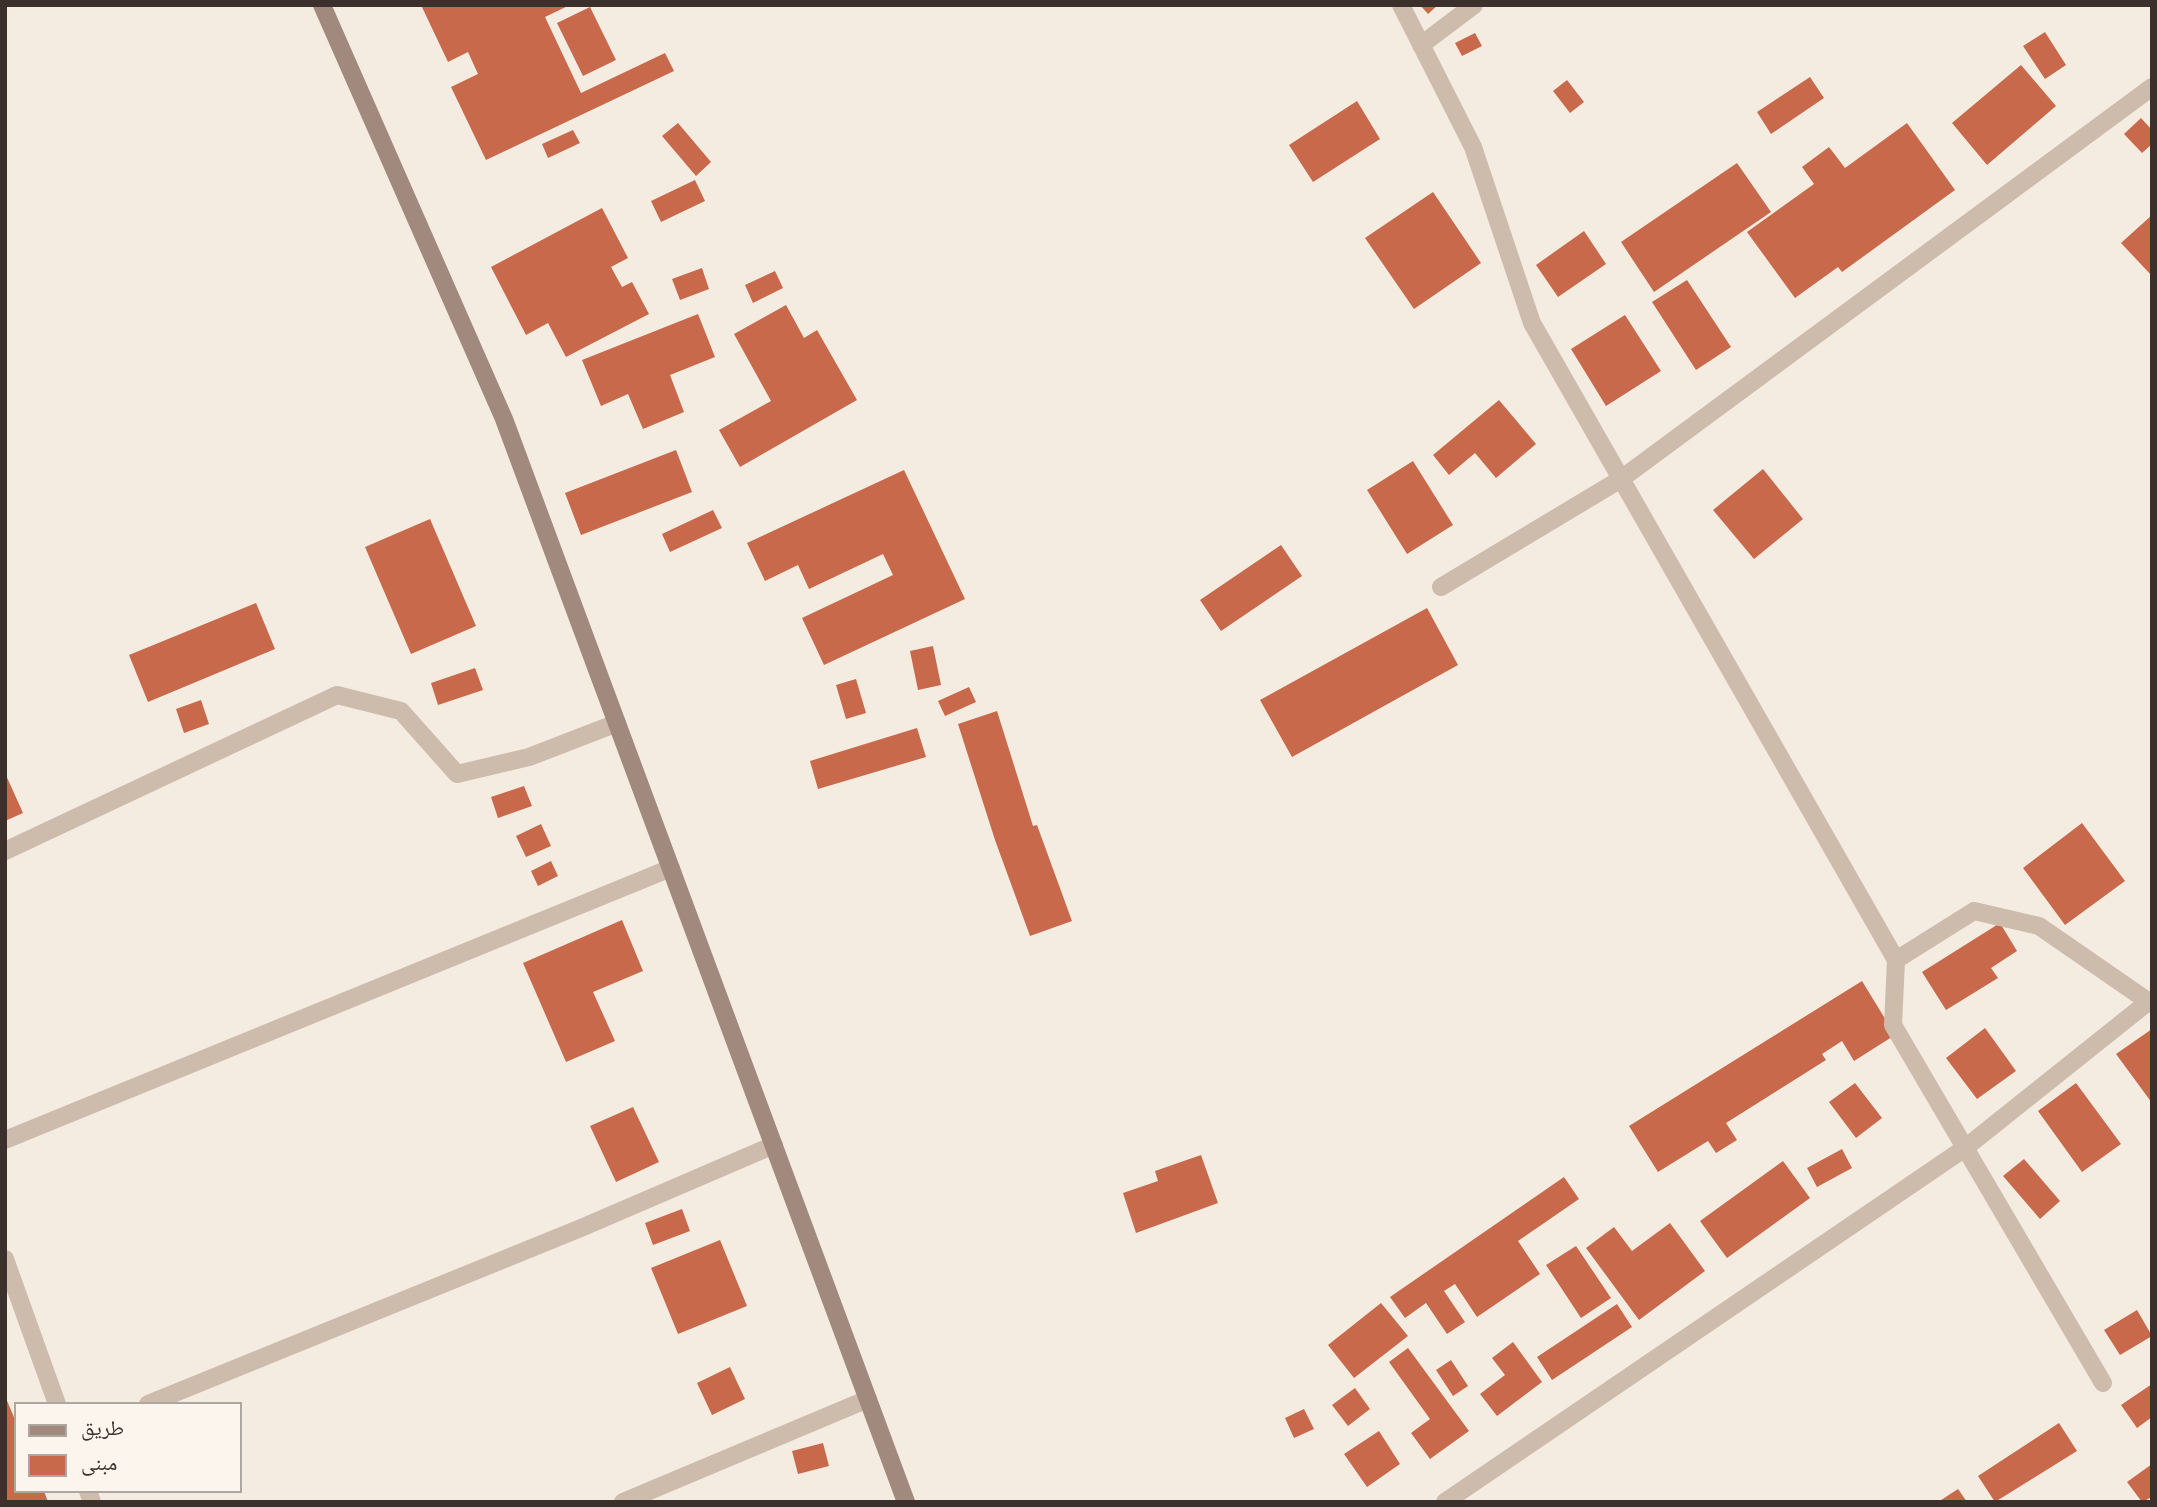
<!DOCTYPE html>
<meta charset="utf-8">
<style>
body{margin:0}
#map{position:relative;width:2157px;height:1507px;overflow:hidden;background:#f4ebe1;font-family:"IBM Plex Sans","Noto Naskh Arabic",sans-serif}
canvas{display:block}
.frame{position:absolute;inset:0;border:7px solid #3b302b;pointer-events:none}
.legend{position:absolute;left:14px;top:1402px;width:228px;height:91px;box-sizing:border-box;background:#fbf5ee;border:2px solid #aea6a0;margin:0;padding:9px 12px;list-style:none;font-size:21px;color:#3b302b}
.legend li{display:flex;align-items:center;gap:14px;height:35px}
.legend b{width:35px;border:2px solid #aea6a0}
</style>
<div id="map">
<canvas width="2157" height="1507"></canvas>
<div class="frame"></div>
<ul class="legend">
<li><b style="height:9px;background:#a18a7d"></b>طريق</li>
<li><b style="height:19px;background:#c8694b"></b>مبنى</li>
</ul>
</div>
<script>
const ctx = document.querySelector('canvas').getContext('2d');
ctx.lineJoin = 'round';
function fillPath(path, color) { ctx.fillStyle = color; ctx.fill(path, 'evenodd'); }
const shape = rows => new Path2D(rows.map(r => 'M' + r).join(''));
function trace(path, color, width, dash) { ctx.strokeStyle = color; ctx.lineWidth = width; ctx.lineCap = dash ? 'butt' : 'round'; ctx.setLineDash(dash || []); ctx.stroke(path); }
const building = shape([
 [421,5,570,5,545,17,581,93,665,53,674,71,486,160,451,87,478,74,468,52,448,62],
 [1420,5,1438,5,1428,14],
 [590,7,616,60,583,76,557,23],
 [2045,32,2066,65,2045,79,2023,46],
 [1475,33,1482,46,1462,56,1455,43],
 [2021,65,2056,106,1987,165,1952,123],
 [1810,77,1824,98,1771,134,1757,112],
 [1567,80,1584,102,1570,113,1553,91],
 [1357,101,1380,139,1313,182,1289,145],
 [2141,118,2152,130,2152,144,2142,153,2124,134],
 [678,123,711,162,696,176,662,136],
 [1907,123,1955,190,1842,272,1838,267,1795,298,1747,232,1814,184,1802,167,1829,147,1845,168],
 [573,130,580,143,548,158,542,144],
 [1737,163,1771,212,1654,292,1621,242],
 [695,180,705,201,661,222,651,201],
 [1433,192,1481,263,1414,309,1365,238],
 [602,208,628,258,611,267,622,287,632,282,649,314,566,357,548,323,526,335,491,267],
 [2152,215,2152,276,2121,243],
 [1584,231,1606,264,1558,297,1536,265],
 [702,268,709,289,680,300,672,279],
 [775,271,783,288,753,303,745,285],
 [1687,280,1731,347,1696,370,1652,302],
 [786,305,804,338,817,330,857,400,740,467,719,430,771,401,734,334],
 [698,314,715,357,670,375,684,412,643,429,628,394,601,406,582,360],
 [1625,315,1661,371,1606,406,1571,349],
 [1499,400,1536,444,1496,478,1475,453,1449,475,1433,455],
 [676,450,692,492,581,535,565,493],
 [1413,461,1453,525,1407,554,1367,490],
 [1763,469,1803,519,1754,559,1713,510],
 [904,470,965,599,824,665,802,618,893,575,883,554,809,589,798,565,765,581,747,543],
 [713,510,722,528,670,552,662,534],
 [430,519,476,626,411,654,365,547],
 [1281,545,1302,576,1221,631,1200,600],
 [256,603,275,649,148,702,129,655],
 [1427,608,1458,665,1292,757,1260,700],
 [933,646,941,685,918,690,910,651],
 [475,668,483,690,438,705,431,683],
 [856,679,866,713,846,719,836,685],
 [969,687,976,702,945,716,938,701],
 [201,700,209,724,184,733,176,709],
 [997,711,1033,826,1037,825,1072,921,1030,936,995,840,958,724],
 [917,728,926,757,818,789,810,761],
 [5,773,23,813,5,821],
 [524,786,532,806,498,818,491,797],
 [2082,823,2125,881,2065,925,2023,868],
 [541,824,551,846,526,857,516,836],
 [551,861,558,876,538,886,531,871],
 [622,920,643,971,593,992,615,1041,566,1062,523,963],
 [2000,923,2017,951,1991,968,1998,978,1946,1010,1922,972],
 [1862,981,1895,1035,1854,1061,1842,1041,1822,1054,1826,1060,1726,1123,1737,1140,1716,1153,1708,1141,1658,1172,1629,1126],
 [1985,1028,2016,1071,1977,1099,1946,1058],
 [2152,1029,2152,1103,2116,1054],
 [1855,1083,1882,1118,1856,1138,1829,1102],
 [2076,1083,2121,1144,2082,1172,2038,1111],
 [633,1107,659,1162,616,1182,590,1126],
 [1842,1149,1852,1168,1817,1187,1807,1168],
 [1201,1155,1218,1203,1136,1233,1123,1193,1158,1181,1155,1171],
 [2024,1159,2060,1201,2040,1219,2003,1176],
 [1783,1161,1810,1198,1727,1258,1700,1221],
 [1564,1177,1579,1199,1518,1241,1540,1274,1477,1317,1455,1284,1444,1291,1465,1322,1447,1334,1426,1303,1405,1318,1390,1297],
 [682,1209,690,1231,653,1245,645,1223],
 [1670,1223,1705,1271,1639,1320,1586,1248,1614,1227,1632,1251],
 [720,1240,747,1306,678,1334,651,1268],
 [1576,1246,1611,1298,1581,1318,1546,1265],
 [1381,1303,1408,1336,1354,1378,1328,1345],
 [1617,1304,1632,1327,1552,1380,1537,1357],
 [2137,1310,2152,1336,2120,1355,2104,1330],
 [1513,1342,1542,1382,1497,1416,1480,1394,1505,1375,1492,1358],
 [1408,1348,1469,1431,1430,1459,1411,1433,1430,1419,1389,1362],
 [1451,1360,1468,1386,1453,1396,1436,1370],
 [730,1367,745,1399,712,1415,697,1383],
 [2152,1384,2152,1417,2137,1428,2121,1405],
 [1355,1388,1370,1409,1348,1426,1332,1405],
 [5,1396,16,1422,16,1491,44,1491,48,1502,5,1502],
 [1304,1409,1314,1429,1294,1438,1285,1418],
 [2059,1423,2077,1451,1995,1502,1978,1476],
 [1379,1431,1400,1464,1367,1487,1344,1454],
 [823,1443,829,1466,798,1474,792,1451],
 [2152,1464,2152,1497,2142,1502,2127,1482],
 [1958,1489,1967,1502,1938,1502]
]);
const street = shape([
 [1401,5,1473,147,1532,323,1896,960,1893,1025,2103,1383],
 [1421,45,1474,5],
 [1441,587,1621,479,2152,87],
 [5,851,337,695,401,711,457,774,529,757,617,723],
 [1896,960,1974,911,2039,926,2152,1004],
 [5,1140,671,868],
 [5,1259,57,1404],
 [148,1404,581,1228,774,1145],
 [88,1491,92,1502],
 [623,1502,868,1399],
 [1445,1502,1965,1148,2148,1002]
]);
const secondary = shape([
 [322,5,504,419,906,1502]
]);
fillPath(building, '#c8694b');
trace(street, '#cdbbac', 18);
trace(secondary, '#a18a7d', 18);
</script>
